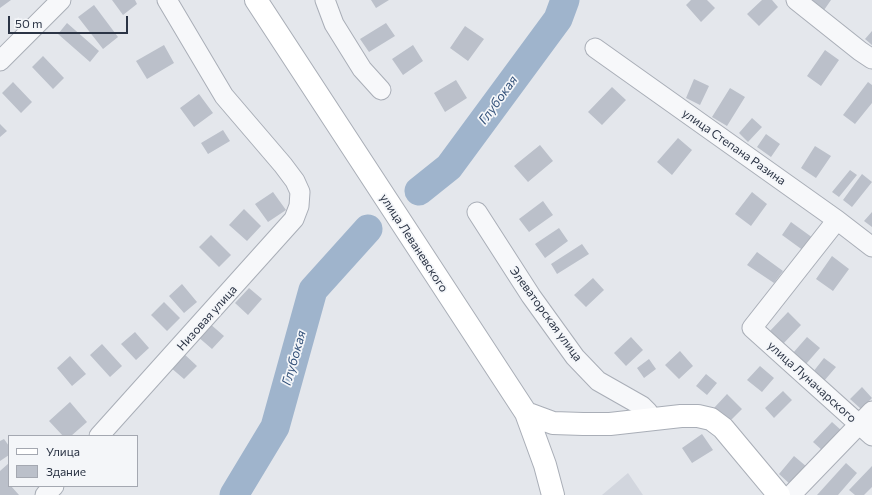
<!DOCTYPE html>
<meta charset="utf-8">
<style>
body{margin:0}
#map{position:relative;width:872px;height:495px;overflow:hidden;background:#e4e7ec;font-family:Commissioner,sans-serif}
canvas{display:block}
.legend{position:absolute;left:8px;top:435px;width:130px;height:52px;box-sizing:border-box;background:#f4f6f9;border:1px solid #a4a8b1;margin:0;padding:5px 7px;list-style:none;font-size:12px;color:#2b3445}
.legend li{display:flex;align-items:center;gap:8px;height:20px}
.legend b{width:20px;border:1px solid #a4a8b1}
.scale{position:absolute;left:8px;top:16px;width:120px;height:18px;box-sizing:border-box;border:2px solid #2b3445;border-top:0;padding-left:5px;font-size:12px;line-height:14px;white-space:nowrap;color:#2b3445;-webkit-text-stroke:3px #f4f6f9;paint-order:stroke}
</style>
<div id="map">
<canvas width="872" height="495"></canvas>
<ul class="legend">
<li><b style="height:5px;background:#fff"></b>Улица</li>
<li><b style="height:11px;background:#bbc0ca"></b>Здание</li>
</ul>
<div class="scale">50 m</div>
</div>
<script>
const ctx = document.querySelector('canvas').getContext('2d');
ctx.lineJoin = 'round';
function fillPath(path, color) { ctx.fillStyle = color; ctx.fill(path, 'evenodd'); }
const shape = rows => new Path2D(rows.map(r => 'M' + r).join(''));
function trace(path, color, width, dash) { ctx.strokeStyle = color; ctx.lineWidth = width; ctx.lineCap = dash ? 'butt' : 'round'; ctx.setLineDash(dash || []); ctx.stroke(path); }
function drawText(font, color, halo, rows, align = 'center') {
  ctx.font = font + ' Commissioner,sans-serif'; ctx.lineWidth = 3.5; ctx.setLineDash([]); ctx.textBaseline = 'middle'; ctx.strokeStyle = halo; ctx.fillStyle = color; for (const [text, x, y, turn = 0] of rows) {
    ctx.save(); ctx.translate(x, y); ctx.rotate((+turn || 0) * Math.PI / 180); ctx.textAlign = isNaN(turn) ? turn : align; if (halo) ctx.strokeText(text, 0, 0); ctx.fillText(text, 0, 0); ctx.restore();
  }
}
const built = shape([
 [628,473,643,495,602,495]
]);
const river = shape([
 [419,191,449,167,558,19,565,0],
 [234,495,275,427,313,290,368,229]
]);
const building = shape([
 [0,0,11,0,0,8],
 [112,0,135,0,137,4,123,15],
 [371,0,389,0,376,8],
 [691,0,707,0,715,8,701,22,686,5],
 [762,0,772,0,778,7,759,26,747,14],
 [812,0,831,0,822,13,809,4],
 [94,5,118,37,103,49,78,17],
 [67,23,99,51,90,62,58,34],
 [386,23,395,36,369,52,360,39],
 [465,26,484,39,468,61,450,48],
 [872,31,872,45,865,39],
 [164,45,174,63,147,79,136,61],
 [413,45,423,61,403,75,392,59],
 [825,50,839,60,821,86,807,76],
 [43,56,64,78,53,89,32,67],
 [694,79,709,86,700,105,686,98],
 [456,80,467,98,445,112,434,93],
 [13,82,32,102,21,113,2,93],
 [868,82,872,85,872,103,855,124,843,115],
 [612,87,626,100,602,125,588,112],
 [730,88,745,97,727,126,712,117],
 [199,94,213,113,194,127,180,108],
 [752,118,762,127,748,142,739,133],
 [0,124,7,131,0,137],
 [223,130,230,141,208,154,201,143],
 [766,134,780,144,771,157,757,147],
 [678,138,692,150,672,175,657,162],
 [540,145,553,161,528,182,514,166],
 [815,146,831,156,816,178,801,168],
 [850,170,857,175,839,197,832,192],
 [862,174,872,182,852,207,843,200],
 [273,192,286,210,268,222,255,204],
 [752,192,767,204,751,226,735,214],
 [543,201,553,215,529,232,519,219],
 [244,209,261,226,247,241,229,225],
 [872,212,872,227,864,221],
 [791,222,813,238,804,251,782,235],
 [559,228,568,241,545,258,535,244],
 [211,235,231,255,219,267,199,247],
 [582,244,589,254,557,274,551,264],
 [757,252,783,271,774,283,747,265],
 [832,256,849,269,833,291,816,279],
 [593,278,604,290,586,307,574,295],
 [182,284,197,302,184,313,169,296],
 [249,288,262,299,248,315,235,303],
 [164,302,180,318,167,331,151,315],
 [788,312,801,325,782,345,769,332],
 [209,323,224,336,212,349,197,336],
 [135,332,149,348,136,360,121,344],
 [631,337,643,350,626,366,614,353],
 [807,337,820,348,806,364,793,353],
 [102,344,122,366,110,377,90,355],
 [680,351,693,366,679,379,665,365],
 [183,353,197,366,184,379,170,367],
 [70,356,86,374,72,386,57,368],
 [824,358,836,367,824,381,813,372],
 [649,359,656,369,644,378,637,368],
 [760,366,774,378,762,392,747,380],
 [706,374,717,383,707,395,696,386],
 [862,387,872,398,861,409,850,399],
 [783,391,792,400,774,418,765,408],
 [727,394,742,409,729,422,714,408],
 [70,402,87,422,71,436,63,436,49,421],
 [832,422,842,431,823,451,813,442],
 [702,434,713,450,692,463,682,448],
 [4,439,9,446,9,455,0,461,0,441],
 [794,456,807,467,791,485,779,474],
 [9,463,9,486,11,486,19,495,0,495,0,471],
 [846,463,857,473,838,495,817,495],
 [872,466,872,487,864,495,855,495,849,490]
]);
const street = shape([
 [325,0,334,24,362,69,381,90],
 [796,0,860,51,872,59],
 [595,48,837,220,872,247],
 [0,61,61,0],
 [477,212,531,296,575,357,598,381,642,406,648,412,650,419],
 [837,220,752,328,872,436],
 [99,436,294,219,299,206,300,192,295,181,283,165,224,96,167,0],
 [45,495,54,486],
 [791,495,872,411]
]);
const secondary = shape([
 [256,0,526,413,545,465,553,495],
 [526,413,553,423,583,424,610,424,681,416,698,416,711,419,723,428,779,495]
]);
const streetNames = [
 ["улица Степана Разина",734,147,35],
 ["улица Леваневского",414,243,57],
 ["Элеваторская улица",546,314,54],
 ["Низовая улица",207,318,-48],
 ["улица Луначарского",812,382,42]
];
const waterNames = [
 ["Глубокая",498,100,-54],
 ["Глубокая",294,358,-74]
];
fillPath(built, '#d2d6de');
trace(river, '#9fb4cc', 29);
fillPath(building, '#bbc0ca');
trace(street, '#a9aeb7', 21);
trace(secondary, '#a9aeb7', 24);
trace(street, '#f7f8fa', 19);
trace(secondary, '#fff', 22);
drawText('12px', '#2b3445', '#f4f6f9', streetNames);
drawText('italic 13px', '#34527a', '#f4f6f9', waterNames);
</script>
